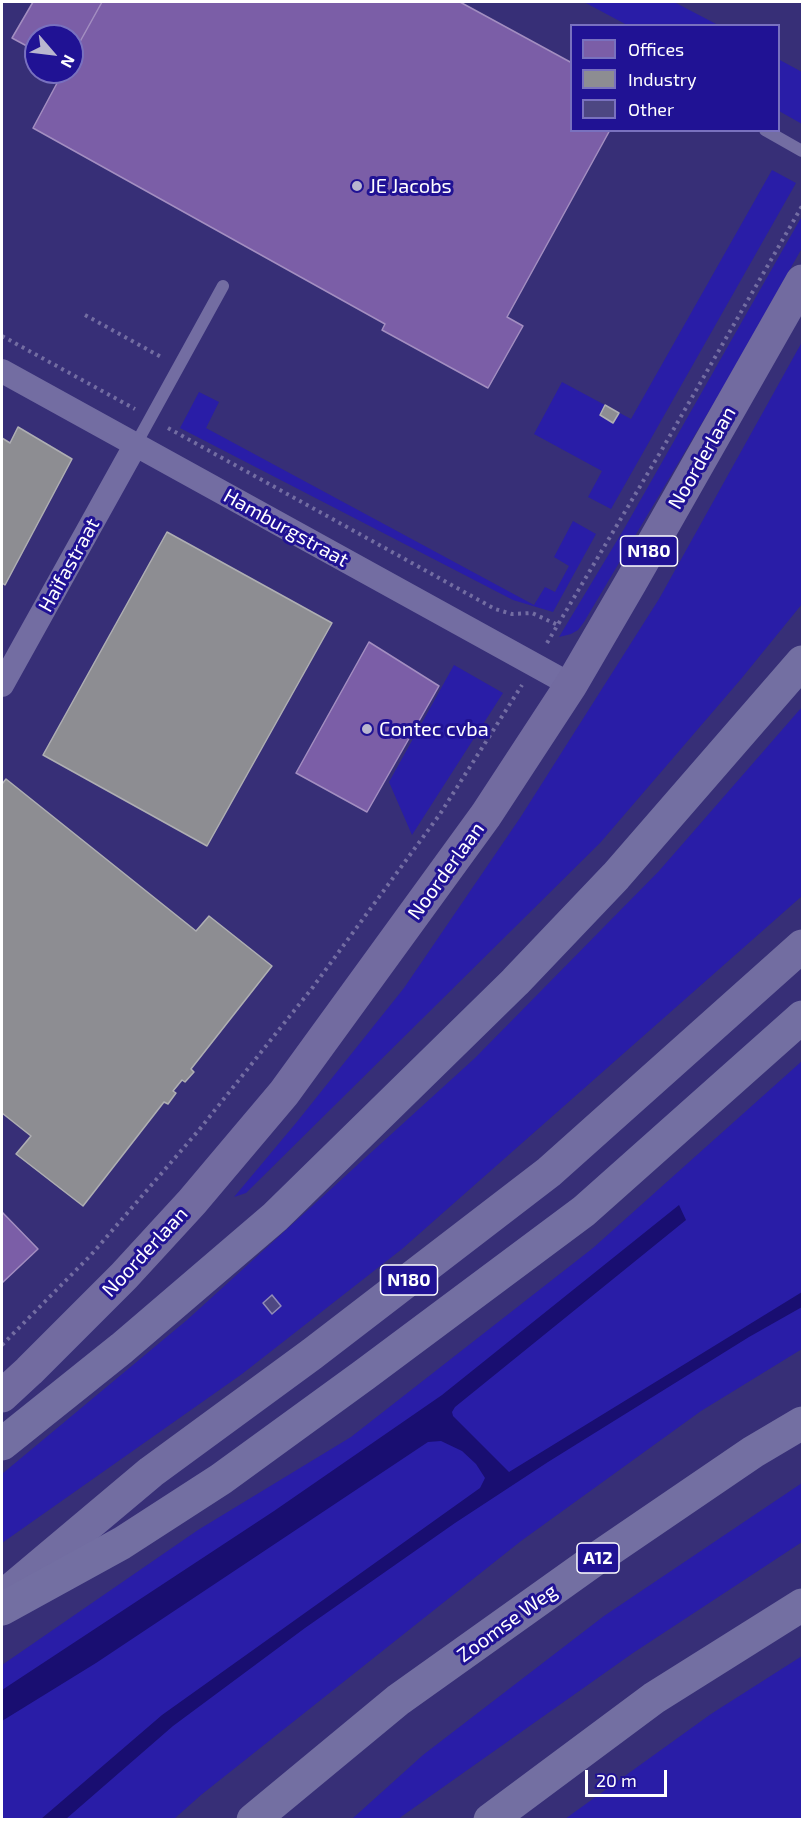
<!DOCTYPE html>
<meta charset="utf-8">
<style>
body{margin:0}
#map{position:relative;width:804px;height:1821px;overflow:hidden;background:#372f77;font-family:"Exo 2",sans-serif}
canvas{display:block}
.frame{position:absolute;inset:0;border:3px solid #fff;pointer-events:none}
.legend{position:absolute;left:570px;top:24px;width:210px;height:108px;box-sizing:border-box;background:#201294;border:2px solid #7971bf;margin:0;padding:8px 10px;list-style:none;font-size:18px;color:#fff}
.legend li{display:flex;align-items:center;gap:12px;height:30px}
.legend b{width:30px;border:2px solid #7971bf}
.north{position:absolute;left:24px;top:24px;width:60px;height:60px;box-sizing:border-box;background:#201294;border:2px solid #7971bf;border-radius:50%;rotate:118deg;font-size:16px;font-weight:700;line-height:24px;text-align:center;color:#fff}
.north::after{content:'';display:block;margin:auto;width:21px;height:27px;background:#b9b6cf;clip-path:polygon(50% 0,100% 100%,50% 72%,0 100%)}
.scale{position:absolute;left:585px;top:1770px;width:82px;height:27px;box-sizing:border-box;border:3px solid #fff;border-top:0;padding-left:8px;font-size:18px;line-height:21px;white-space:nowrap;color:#fff;-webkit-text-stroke:4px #201294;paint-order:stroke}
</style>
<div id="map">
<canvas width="804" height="1821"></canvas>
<div class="frame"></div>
<ul class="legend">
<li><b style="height:16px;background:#7b5ea7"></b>Offices</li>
<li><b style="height:16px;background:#8d8d92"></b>Industry</li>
<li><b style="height:16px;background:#4d4782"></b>Other</li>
</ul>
<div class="north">N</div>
<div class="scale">20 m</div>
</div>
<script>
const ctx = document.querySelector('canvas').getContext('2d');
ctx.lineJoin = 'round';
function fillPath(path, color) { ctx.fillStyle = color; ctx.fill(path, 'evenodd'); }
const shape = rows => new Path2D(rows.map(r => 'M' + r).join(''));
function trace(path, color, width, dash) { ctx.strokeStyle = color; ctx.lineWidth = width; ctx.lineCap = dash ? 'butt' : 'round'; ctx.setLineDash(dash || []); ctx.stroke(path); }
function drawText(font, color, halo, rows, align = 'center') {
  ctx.font = font + ' "Exo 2",sans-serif'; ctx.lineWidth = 6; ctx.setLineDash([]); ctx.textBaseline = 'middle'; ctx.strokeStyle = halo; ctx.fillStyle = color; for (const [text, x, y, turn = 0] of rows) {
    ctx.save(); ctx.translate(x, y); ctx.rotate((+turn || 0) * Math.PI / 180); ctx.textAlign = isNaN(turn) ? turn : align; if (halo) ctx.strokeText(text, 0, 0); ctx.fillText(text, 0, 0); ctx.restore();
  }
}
const green = shape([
 [584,2,674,2,718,25,627,25],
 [778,59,802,72,802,124,779,111],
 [772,170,796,183,611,509,588,497,602,471,534,434,562,382,631,419],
 [802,216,802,248,718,396,584,622,578,630,571,634,559,637,624,529],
 [802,342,802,604,741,679,600,843,246,1193,234,1197,296,1123,404,988,520,818,659,599],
 [199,392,219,402,206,428,534,605,545,587,555,592,569,566,554,557,573,521,596,534,553,612,513,600,180,428],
 [454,665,503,693,412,835,389,782],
 [802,707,802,896,402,1249,242,1374,2,1543,2,1474,187,1320,475,1058,659,871],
 [802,1061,802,1349,701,1411,521,1541,201,1795,174,1819,2,1819,2,1665,198,1530,351,1437,593,1248],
 [802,1483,802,1542,633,1653,398,1819,352,1819,423,1755,604,1616],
 [802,1656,802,1819,565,1819,711,1714]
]);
const water = shape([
 [679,1205,686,1220,455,1407,452,1412,453,1416,509,1472,802,1292,802,1307,749,1337,548,1462,455,1523,305,1628,173,1726,66,1819,41,1819,162,1715,480,1488,485,1478,476,1464,462,1451,441,1441,428,1442,96,1663,2,1721,2,1690,274,1511,442,1395]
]);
const offices = shape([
 [33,2,102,2,72,56,72,36,36,36,36,51,12,38,33,2],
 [102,2,460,2,572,63,572,130,610,130,507,317,523,326,488,388,382,330,385,324,33,128,63,72,72,72,72,56,102,2],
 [369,642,439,686,367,812,296,773,369,642],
 [2,1212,38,1249,2,1283,2,1212]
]);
const industry = shape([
 [605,405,619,413,613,423,600,415,605,405],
 [18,427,72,459,5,585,2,583,2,438,10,443,18,427],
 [167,532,332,623,207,846,43,755,167,532],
 [6,779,196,931,209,916,272,966,191,1069,194,1072,185,1082,182,1080,173,1091,176,1093,168,1104,164,1102,83,1206,16,1154,31,1136,2,1113,2,784,6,779]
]);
const building = shape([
 [272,1295,281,1306,272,1314,263,1303,272,1295]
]);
const path = shape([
 [85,315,163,358],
 [2,336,135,409],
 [168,428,495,609,512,614,532,613,558,625],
 [547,643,664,446,802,206],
 [2,1345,91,1255,199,1130,313,987,440,814,522,685]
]);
const service = shape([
 [765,130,802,151],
 [136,444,223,286]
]);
const minor = shape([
 [2,371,571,685],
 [2,685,136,444]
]);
const primary = shape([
 [2,1396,29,1371,124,1276,192,1202,284,1093,486,815,571,685,631,582,802,281]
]);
const trunk = shape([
 [2,1597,151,1472,312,1354,549,1172,802,946]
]);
const motorway = shape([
 [2,1444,122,1348,275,1217,515,982,616,876,802,662],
 [2,1609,122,1543,221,1479,364,1375,584,1211,802,1017],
 [253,1820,398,1700,593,1561,753,1452,802,1423],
 [490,1820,654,1698,802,1605]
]);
const markers = [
 [357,186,6,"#b9b6cf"],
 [367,729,6,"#b9b6cf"]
];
const shields = [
 [649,551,57],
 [409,1280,57],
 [598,1558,42]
];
const shieldNames = [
 ["N180",649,551],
 ["N180",409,1280],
 ["A12",598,1558]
];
const poiNames = [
 ["JE Jacobs",369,186],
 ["Contec cvba",379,729]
];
const streetNames = [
 ["Noorderlaan",702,458,-60],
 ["Hamburgstraat",286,528,29],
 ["Haïfastraat",69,565,-61],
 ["Noorderlaan",446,871,-54],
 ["Noorderlaan",145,1252,-47],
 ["Zoomse Weg",507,1623,-36]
];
fillPath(green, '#291da7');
fillPath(water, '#190e71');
fillPath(offices, '#7b5ea7');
trace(offices, '#a38ec1', 1.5);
fillPath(industry, '#8d8d92');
trace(industry, '#afafb3', 1.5);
fillPath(building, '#4d4782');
trace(building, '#918cb7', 1.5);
trace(path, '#736da2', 4, [3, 4.5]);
trace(service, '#736da2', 12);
trace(minor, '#736da2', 24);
trace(primary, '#726ba0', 33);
trace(trunk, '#726da1', 33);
trace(motorway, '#736fa2', 33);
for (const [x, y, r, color] of markers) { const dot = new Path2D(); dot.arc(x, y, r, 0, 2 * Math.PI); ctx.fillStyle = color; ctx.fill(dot); trace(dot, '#201294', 2); }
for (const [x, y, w] of shields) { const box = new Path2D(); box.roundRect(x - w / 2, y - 15, w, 30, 4.5); ctx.fillStyle = '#201294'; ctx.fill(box); trace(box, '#fff', 1.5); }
drawText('bold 18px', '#fff', null, shieldNames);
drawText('20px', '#fff', '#201294', poiNames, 'left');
drawText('20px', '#fff', '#201294', streetNames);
</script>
